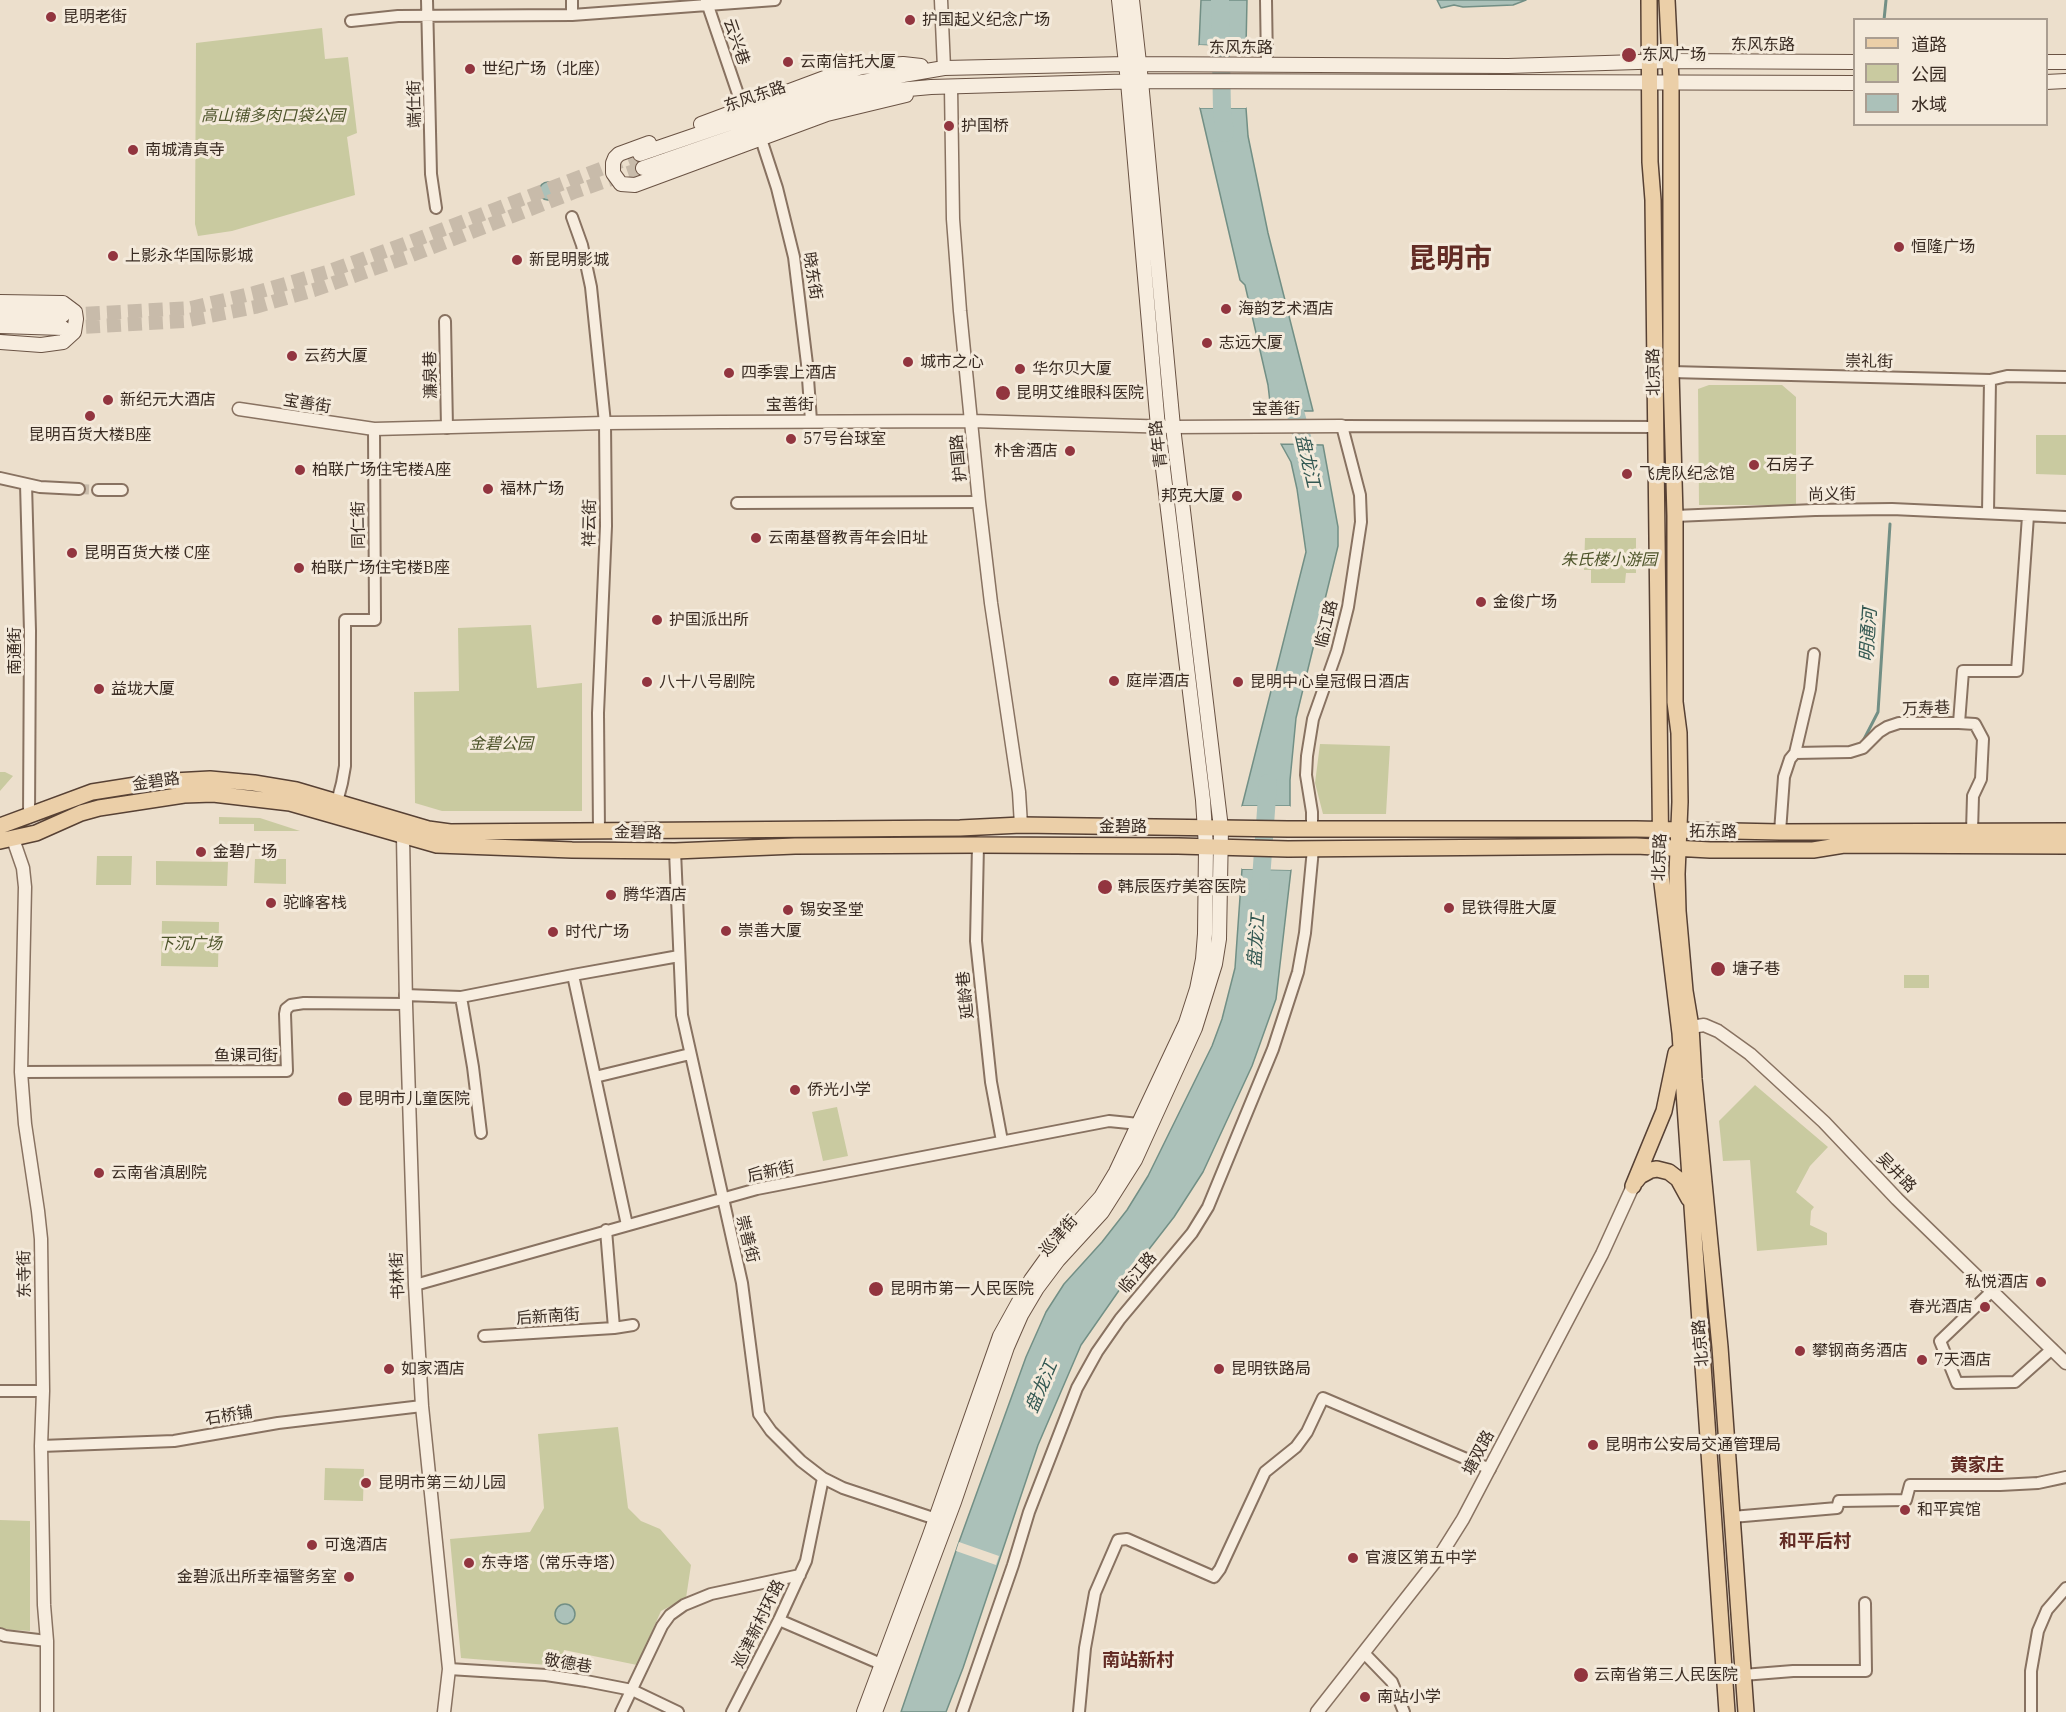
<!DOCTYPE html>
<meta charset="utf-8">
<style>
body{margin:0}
#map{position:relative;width:2066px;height:1712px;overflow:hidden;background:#ecdfcc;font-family:"IBM Plex Serif","Noto Sans SC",serif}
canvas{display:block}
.legend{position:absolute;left:1853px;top:18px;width:195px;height:108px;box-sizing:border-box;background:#f4eadb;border:2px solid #aa9e91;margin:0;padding:8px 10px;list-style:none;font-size:18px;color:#3a2c23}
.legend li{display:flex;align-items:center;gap:12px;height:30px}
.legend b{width:30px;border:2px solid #aa9e91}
</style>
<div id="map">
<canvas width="2066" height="1712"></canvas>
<ul class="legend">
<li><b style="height:8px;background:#ebcfa8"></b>道路</li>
<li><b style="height:16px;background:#c9caa0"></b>公园</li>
<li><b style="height:16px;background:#abc1b9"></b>水域</li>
</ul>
</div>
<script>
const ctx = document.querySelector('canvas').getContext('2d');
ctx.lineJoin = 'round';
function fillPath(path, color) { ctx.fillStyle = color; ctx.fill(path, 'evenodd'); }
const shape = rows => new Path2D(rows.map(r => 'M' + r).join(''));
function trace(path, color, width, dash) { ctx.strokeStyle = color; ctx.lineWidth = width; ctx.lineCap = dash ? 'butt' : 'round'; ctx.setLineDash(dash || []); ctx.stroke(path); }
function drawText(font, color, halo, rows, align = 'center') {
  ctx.font = font + ' "IBM Plex Serif","Noto Sans SC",serif'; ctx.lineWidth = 6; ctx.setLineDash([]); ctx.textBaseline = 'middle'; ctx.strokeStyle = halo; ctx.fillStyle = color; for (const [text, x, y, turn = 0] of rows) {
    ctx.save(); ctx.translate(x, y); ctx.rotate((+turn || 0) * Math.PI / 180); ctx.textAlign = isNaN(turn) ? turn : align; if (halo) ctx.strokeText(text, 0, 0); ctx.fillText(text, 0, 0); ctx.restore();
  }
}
const green = shape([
 [322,28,325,59,348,57,357,133,347,137,355,195,232,231,198,236,195,224,196,43],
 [1709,385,1782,385,1796,397,1796,505,1699,505,1698,389],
 [2036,435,2066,435,2066,475,2036,474],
 [1585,538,1636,538,1636,573,1626,573,1625,583,1591,583,1591,570,1584,570],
 [531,625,537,688,582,683,582,811,442,811,415,803,414,692,459,691,458,628],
 [1320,744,1390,746,1386,814,1323,814,1315,783],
 [0,772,5,772,13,776,0,791],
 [219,817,260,818,300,831,254,831,254,824,219,824],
 [97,856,132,856,131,885,96,885],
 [255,859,286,859,286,884,254,883],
 [156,861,228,862,227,886,156,885],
 [162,921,219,922,218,967,161,966],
 [1904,975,1929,975,1929,988,1904,988],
 [1755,1085,1828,1147,1810,1166,1796,1192,1814,1207,1811,1211,1810,1225,1827,1233,1827,1245,1757,1251,1750,1160,1723,1161,1719,1121],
 [837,1107,848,1156,823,1161,812,1112],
 [618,1427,628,1508,641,1521,660,1529,691,1565,686,1598,661,1611,637,1665,564,1650,560,1666,461,1658,450,1539,530,1532,544,1508,538,1434],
 [325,1468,364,1469,363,1501,324,1500],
 [0,1520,30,1521,30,1631,0,1629]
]);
const water = shape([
 [1201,0,1247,0,1246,47,1199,45,1201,0],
 [1437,0,1526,0,1513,5,1463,7,1454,5,1441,8,1437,0],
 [1200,108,1246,108,1248,136,1268,233,1313,411,1271,411,1268,385,1245,285,1240,280,1200,108],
 '539 191a9 9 0 1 1 18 0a9 9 0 1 1-18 0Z',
 [1281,444,1323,445,1338,527,1338,546,1296,718,1290,780,1290,806,1242,806,1306,552,1297,489,1291,462,1281,444],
 [1242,869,1291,870,1276,999,1252,1066,1203,1172,1174,1217,1136,1266,1081,1345,1038,1445,963,1668,946,1712,901,1712,959,1542,1026,1357,1046,1312,1064,1284,1102,1242,1127,1210,1148,1176,1212,1046,1222,1019,1235,968,1242,869],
 '555 1614a10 10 0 1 1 20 0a10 10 0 1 1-20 0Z'
]);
const pier = shape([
 [1199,45,1246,47,1246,50,1199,48],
 [1200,105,1246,105,1246,108,1200,108],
 [1242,806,1290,806,1290,809,1242,809],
 [1242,866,1290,867,1291,870,1242,869],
 [959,1542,999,1556,996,1565,956,1551]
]);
const stream = shape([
 [1884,20,1886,0],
 [1862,743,1878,712,1890,524]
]);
const river = shape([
 [1220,0,1222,110,1225,133],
 [1289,389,1310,467],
 [1260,893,1268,783]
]);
const minorTunnel = shape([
 [79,489,98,490]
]);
const secondaryTunnel = shape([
 [65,315,191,308,254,293,327,272,410,242,640,154],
 [65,328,184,321,255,307,314,290,407,257,574,192,643,168]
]);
const minor = shape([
 [427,0,431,174,436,208],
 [572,0,572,15],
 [706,0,738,94],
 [1266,0,1267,65],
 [351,21,398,16,572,15,775,0],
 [761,139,777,188,794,257,807,364,811,421],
 [572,217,582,245,591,287,605,423,606,526,598,713,599,832],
 [445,321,447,428],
 [1671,372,1990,380,2007,376,2066,377],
 [0,478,40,487,79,489],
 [26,484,30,631,29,817],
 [98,490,122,490],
 [737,503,979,502],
 [1988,513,1990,380],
 [1675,516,1815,510,1892,509,2066,517],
 [1959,723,1975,724,1983,739,1981,779,1973,796,1972,831],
 [1795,753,1810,689,1814,654],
 [337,802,342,783,345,766,345,620,375,620,374,429],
 [1312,829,1312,812,1306,775,1307,756,1313,719,1337,651,1348,607,1361,522,1360,495,1342,426,1656,427],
 [1780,832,1784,777,1790,759,1795,753,1850,752,1863,748,1879,732,1887,727,1899,723,1959,723,1963,671,2017,671,2028,516],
 [978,845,976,941,991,1082,1002,1141],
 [675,851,682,1015,742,1283,759,1414,771,1431,801,1461,823,1478,843,1488,942,1521],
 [573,975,627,1225],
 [405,995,461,997,573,975,679,956],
 [461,997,473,1067,481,1133],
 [21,1072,287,1071,285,1014,286,1009,291,1005,304,1003,406,1004],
 [595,1077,690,1054],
 [606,1230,614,1328,633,1325],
 [415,1285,757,1189,1109,1121,1139,1124],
 [1992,1291,1940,1341,1957,1383,2015,1382,2052,1349],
 [484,1336,614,1328],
 [0,1391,43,1391],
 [41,1446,174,1441,278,1423,422,1406],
 [1732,1517,1837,1508,1839,1501,1906,1500,1910,1485,2000,1485,2038,1483,2066,1477],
 [779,1620,881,1664],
 [0,1634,5,1636,47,1641],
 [1364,1653,1392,1682,1404,1712],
 [449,1669,546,1675,586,1681,632,1690,678,1712],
 [1743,1675,1793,1671,1866,1671,1865,1603],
 [621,1712,662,1626,670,1615,684,1605,711,1594,800,1575],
 [732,1712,779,1620,806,1561,823,1478],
 [962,1712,1013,1565,1029,1512,1077,1388,1097,1352,1120,1319,1192,1233,1208,1207,1273,1049,1298,972,1305,933,1313,849],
 [1079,1712,1085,1648,1095,1593,1118,1540,1127,1539,1214,1577,1220,1569,1265,1472,1296,1447,1307,1432,1323,1398,1490,1469],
 [2031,1712,2031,1671,2038,1631,2047,1610,2066,1588]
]);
const tertiary = shape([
 [941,0,944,68],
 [951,87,953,219,960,311,979,502,991,603,1019,792,1021,825],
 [239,409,374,429,605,423,720,422,972,421,1173,427,1342,426],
 [403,836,406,1004,415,1285,422,1406,449,1669,444,1712],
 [13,839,23,868,25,887,21,1072,25,1124,38,1211,41,1239,43,1391,41,1446,44,1605,47,1641,47,1712],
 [1691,1027,1704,1025,1718,1031,1750,1054,1824,1122,1897,1199,2066,1363],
 [1317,1712,1441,1554,1463,1519,1602,1254,1633,1186]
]);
const secondary = shape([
 [2046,62,2066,62],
 [2046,82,2066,81],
 [701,124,827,77,862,67,903,64,921,66],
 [649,143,619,154,615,158,613,163,613,173,621,184,635,185,827,114,906,95],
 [640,154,839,86,944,68,1126,64,1508,66,1670,61,1854,62],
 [643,168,845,98,875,92,931,87,1141,81,1854,83],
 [0,302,63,303,75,312,76,319,74,332,63,342,41,345,0,342],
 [0,315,63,315],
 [0,326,63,328],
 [864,1712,930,1535,1000,1336,1031,1280,1049,1255,1101,1197,1116,1172,1186,1023,1197,989,1203,959,1205,934,1206,847,1203,800,1158,427,1128,82,1119,0],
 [875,1712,954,1502,1007,1347,1021,1315,1037,1288,1058,1260,1102,1212,1135,1160,1195,1028,1215,964,1219,939,1221,828,1173,427,1141,81,1132,0]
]);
const primary = shape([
 [1649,0,1650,162,1653,200,1661,875,1680,1033,1727,1712],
 [1667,0,1671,81,1671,372,1675,516,1675,702,1679,733,1680,802,1677,874,1678,911,1685,991,1691,1027,1694,1079,1720,1347,1746,1712],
 [0,826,92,792,155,782,210,779,254,783,296,790,428,829,450,832,960,828,1021,825,1288,829,1636,829,1780,832,2066,831],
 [0,841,36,833,81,813,99,808,184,795,213,794,290,803,437,845,572,850,675,851,795,846,978,845,1178,846,1288,849,1636,846,1710,850,1813,850,1844,845,2066,846],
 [1636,1181,1640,1176,1651,1170,1657,1169,1669,1172,1678,1179,1689,1199],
 [1633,1186,1664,1111,1676,1053]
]);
const markers = [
 [51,17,6,"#92353f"],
 [910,20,6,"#92353f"],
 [1629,55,8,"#92353f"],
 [788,62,6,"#92353f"],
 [470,69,6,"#92353f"],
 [949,126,6,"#92353f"],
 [133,150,6,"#92353f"],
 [1899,247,6,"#92353f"],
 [113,256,6,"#92353f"],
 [517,260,6,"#92353f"],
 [1226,309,6,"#92353f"],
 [1207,343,6,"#92353f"],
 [292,356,6,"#92353f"],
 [908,362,6,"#92353f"],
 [1020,369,6,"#92353f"],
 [729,373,6,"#92353f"],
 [1003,393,8,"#92353f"],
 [108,400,6,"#92353f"],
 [90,416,6,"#92353f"],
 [791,439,6,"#92353f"],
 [1070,451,6,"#92353f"],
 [1754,465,6,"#92353f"],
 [300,470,6,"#92353f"],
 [1627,474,6,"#92353f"],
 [488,489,6,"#92353f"],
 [1237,496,6,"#92353f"],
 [756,538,6,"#92353f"],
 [72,553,6,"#92353f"],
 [299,568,6,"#92353f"],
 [1481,602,6,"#92353f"],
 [657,620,6,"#92353f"],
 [1114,681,6,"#92353f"],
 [647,682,6,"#92353f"],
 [1238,682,6,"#92353f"],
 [99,689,6,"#92353f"],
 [201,852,6,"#92353f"],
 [1105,887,8,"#92353f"],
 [611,895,6,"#92353f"],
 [271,903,6,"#92353f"],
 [1449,908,6,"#92353f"],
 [788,910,6,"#92353f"],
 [726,931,6,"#92353f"],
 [553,932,6,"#92353f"],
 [1718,969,8,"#92353f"],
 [795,1090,6,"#92353f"],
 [345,1099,8,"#92353f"],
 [99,1173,6,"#92353f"],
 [2041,1282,6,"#92353f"],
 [876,1289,8,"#92353f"],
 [1985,1307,6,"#92353f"],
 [1800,1351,6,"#92353f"],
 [1922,1360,6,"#92353f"],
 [389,1369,6,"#92353f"],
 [1219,1369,6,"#92353f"],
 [1593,1445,6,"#92353f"],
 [366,1483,6,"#92353f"],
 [1905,1510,6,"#92353f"],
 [312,1545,6,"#92353f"],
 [1353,1558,6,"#92353f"],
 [469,1563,6,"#92353f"],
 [349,1577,6,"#92353f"],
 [1581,1675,8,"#92353f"],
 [1365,1697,6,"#92353f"]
];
const poiNames = [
 ["昆明老街",63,17],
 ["护国起义纪念广场",922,20],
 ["东风广场",1642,55],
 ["云南信托大厦",800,62],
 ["世纪广场（北座）",482,69],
 ["护国桥",961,126],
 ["南城清真寺",145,150],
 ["恒隆广场",1911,247],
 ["上影永华国际影城",125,256],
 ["新昆明影城",529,260],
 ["海韵艺术酒店",1238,309],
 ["志远大厦",1219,343],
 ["云药大厦",304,356],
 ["城市之心",920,362],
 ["华尔贝大厦",1032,369],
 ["四季雲上酒店",741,373],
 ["昆明艾维眼科医院",1016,393],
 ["新纪元大酒店",120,400],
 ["昆明百货大楼B座",90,435,"center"],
 ["57号台球室",803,439],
 ["朴舍酒店",1058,451,"right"],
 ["石房子",1766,465],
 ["柏联广场住宅楼A座",312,470],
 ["飞虎队纪念馆",1639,474],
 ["福林广场",500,489],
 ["邦克大厦",1225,496,"right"],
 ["云南基督教青年会旧址",768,538],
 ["昆明百货大楼 C座",84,553],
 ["柏联广场住宅楼B座",311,568],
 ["金俊广场",1493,602],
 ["护国派出所",669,620],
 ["庭岸酒店",1126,681],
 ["八十八号剧院",659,682],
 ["昆明中心皇冠假日酒店",1250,682],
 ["益垅大厦",111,689],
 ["金碧广场",213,852],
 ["韩辰医疗美容医院",1118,887],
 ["腾华酒店",623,895],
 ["驼峰客栈",283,903],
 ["昆铁得胜大厦",1461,908],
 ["锡安圣堂",800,910],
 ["崇善大厦",738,931],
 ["时代广场",565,932],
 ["塘子巷",1732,969],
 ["侨光小学",807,1090],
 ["昆明市儿童医院",358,1099],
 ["云南省滇剧院",111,1173],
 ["私悦酒店",2029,1282,"right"],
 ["昆明市第一人民医院",890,1289],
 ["春光酒店",1973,1307,"right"],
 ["攀钢商务酒店",1812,1351],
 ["7天酒店",1934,1360],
 ["如家酒店",401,1369],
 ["昆明铁路局",1231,1369],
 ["昆明市公安局交通管理局",1605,1445],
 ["昆明市第三幼儿园",378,1483],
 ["和平宾馆",1917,1510],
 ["可逸酒店",324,1545],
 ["官渡区第五中学",1365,1558],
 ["东寺塔（常乐寺塔）",481,1563],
 ["金碧派出所幸福警务室",337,1577,"right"],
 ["云南省第三人民医院",1594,1675],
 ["南站小学",1377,1697]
];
const streetNames = [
 ["云兴巷",736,42,71],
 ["东风东路",1763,45],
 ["东风东路",1241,48],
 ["东风东路",755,97,-19],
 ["端仕街",415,104,-91],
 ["晓东街",812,276,81],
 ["崇礼街",1869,362,1],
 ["北京路",1654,372,-91],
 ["濂泉巷",431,375,-91],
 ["宝善街",307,404,9],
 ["宝善街",790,405],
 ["宝善街",1276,409],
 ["青年路",1159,444,-97],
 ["护国路",959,458,-95],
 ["尚义街",1832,495,-1],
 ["祥云街",590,523,-89],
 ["同仁街",359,525,-91],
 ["临江路",1327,624,-76],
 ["南通街",15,651,-90],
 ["万寿巷",1926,709,-2],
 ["金碧路",156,782,-8],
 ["金碧路",1123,827],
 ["拓东路",1713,832,1],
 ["金碧路",638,833,1],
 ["北京路",1660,857,-88],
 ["延龄巷",966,995,-96],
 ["鱼课司街",246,1056],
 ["后新街",771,1172,-12],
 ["吴井路",1896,1173,45],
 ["巡津街",1059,1236,-49],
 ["崇善街",747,1239,76],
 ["临江路",1138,1273,-50],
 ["东寺街",25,1274,-91],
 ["书林街",398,1276,-92],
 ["后新南街",548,1317,-4],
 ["北京路",1701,1343,-95],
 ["石桥铺",229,1416,-9],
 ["塘双路",1479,1453,-62],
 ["巡津新村环路",759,1624,-64],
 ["敬德巷",568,1664,9]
];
const parkNames = [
 ["高山铺多肉口袋公园",273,116],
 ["朱氏楼小游园",1609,560],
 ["金碧公园",501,744],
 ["下沉广场",190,944]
];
const waterNames = [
 ["盘龙江",1307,461,77],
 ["明通河",1869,635,-86],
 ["盘龙江",1257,941,-86],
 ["盘龙江",1042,1387,-67]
];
const neighbourhoodNames = [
 ["黄家庄",1977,1466],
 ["和平后村",1815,1542],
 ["南站新村",1138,1661]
];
const townNames = [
 ["昆明市",1450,260]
];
fillPath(green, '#c9caa0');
fillPath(water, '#abc1b9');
trace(water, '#728f85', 1.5);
fillPath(pier, '#ecdfcc');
trace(stream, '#728f85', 3);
trace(river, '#abc1b9', 18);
trace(minorTunnel, '#c8bbaa', 10, [10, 5]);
trace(secondaryTunnel, '#c8bbaa', 14, [14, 7]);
trace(minor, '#887261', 14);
trace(tertiary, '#887261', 15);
trace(secondary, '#6a5344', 16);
trace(primary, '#574134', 18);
trace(minor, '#f7eddf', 10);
trace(tertiary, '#f7eddf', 12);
trace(secondary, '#f7eddf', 14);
trace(primary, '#ebcfa8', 15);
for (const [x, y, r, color] of markers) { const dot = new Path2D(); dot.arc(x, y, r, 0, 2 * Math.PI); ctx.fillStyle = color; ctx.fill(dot); trace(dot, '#f4eadb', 2); }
drawText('16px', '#3a2c23', '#f4eadb', poiNames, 'left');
drawText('16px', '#3a2c23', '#f4eadb', streetNames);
drawText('italic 16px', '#4e552b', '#f4eadb', parkNames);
drawText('italic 18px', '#335852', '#f4eadb', waterNames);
drawText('bold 18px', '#632c25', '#f4eadb', neighbourhoodNames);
drawText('bold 28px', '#632c25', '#f4eadb', townNames);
</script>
